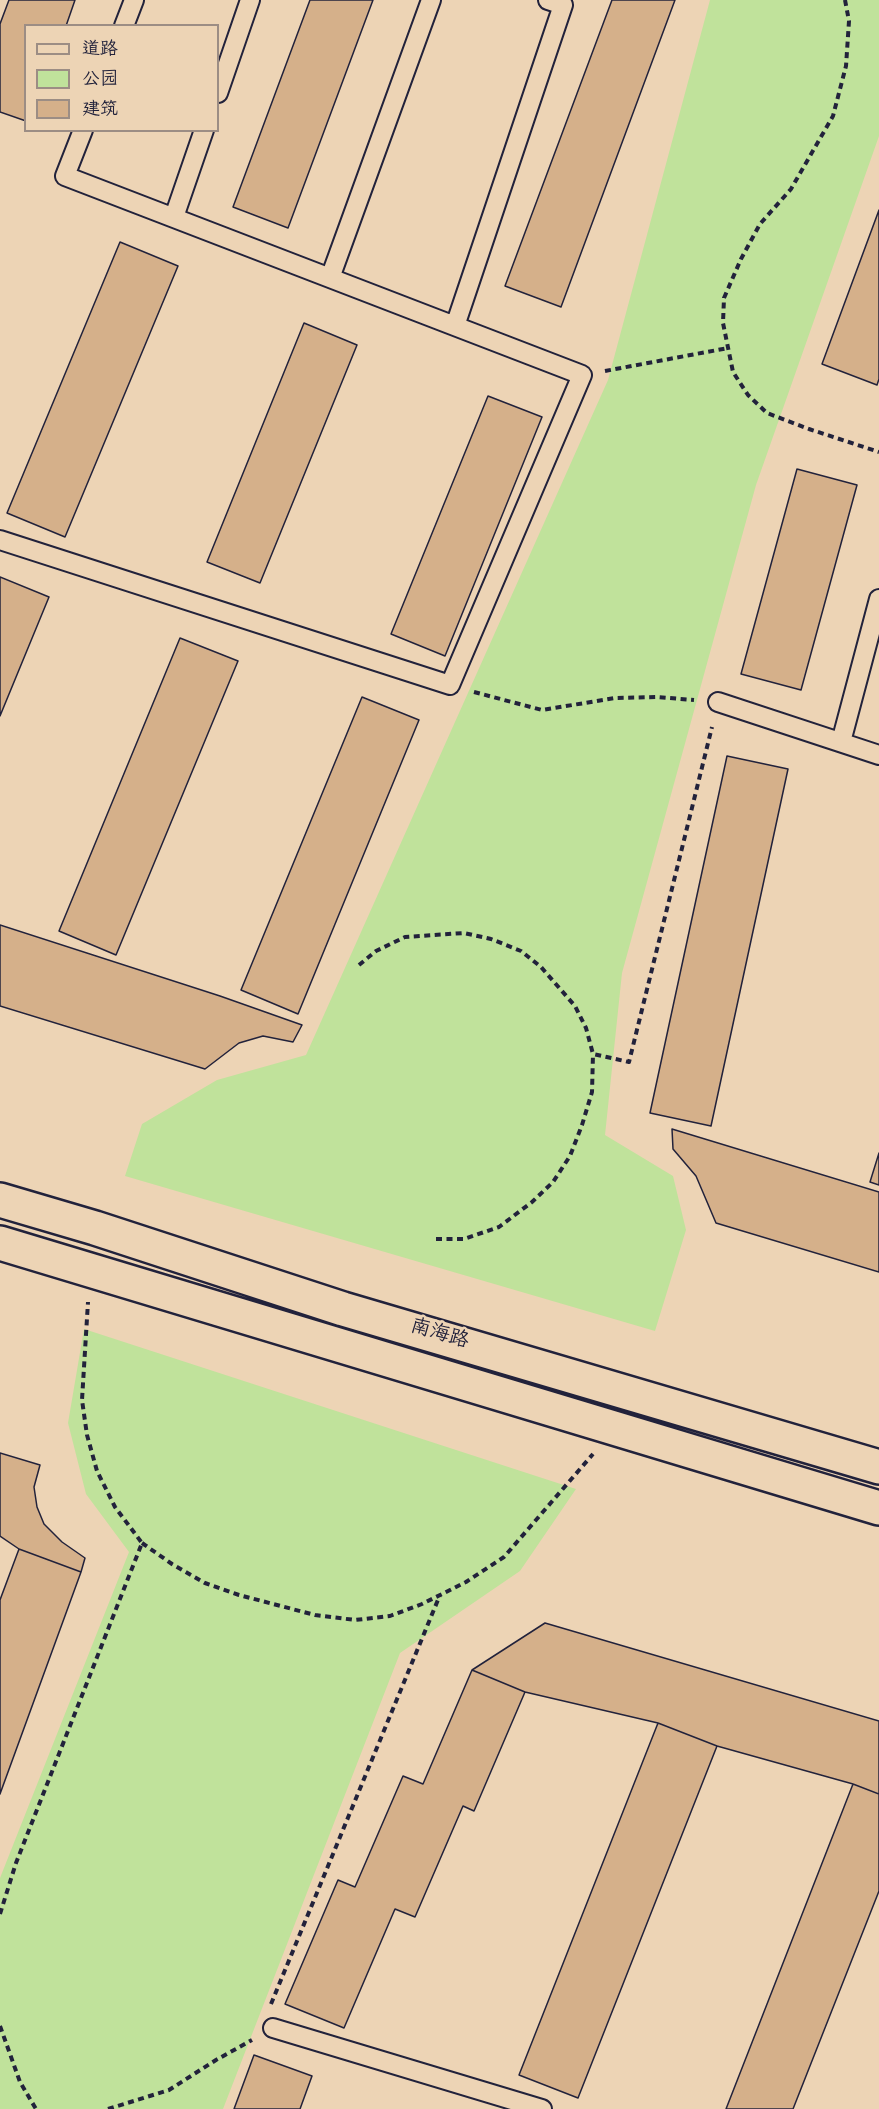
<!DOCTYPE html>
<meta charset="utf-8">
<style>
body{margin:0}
#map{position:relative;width:879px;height:2109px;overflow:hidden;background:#edd4b5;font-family:Dekko,"LXGW WenKai TC",sans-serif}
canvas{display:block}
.legend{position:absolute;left:24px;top:24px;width:195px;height:108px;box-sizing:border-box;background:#edd4b5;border:2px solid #9c8d84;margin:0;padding:8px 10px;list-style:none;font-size:18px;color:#22223b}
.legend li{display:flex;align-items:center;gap:12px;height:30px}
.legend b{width:30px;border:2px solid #9c8d84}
</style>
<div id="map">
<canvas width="879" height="2109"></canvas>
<ul class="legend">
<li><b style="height:8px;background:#edd4b5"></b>道路</li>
<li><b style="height:16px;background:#c0e29b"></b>公园</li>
<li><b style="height:16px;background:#d5b08a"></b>建筑</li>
</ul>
</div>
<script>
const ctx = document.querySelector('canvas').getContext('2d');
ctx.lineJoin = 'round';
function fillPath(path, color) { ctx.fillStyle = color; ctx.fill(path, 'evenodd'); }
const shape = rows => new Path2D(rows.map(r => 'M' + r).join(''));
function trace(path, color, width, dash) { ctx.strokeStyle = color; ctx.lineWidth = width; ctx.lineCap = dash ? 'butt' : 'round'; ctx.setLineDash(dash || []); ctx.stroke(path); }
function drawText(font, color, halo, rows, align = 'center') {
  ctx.font = font + ' Dekko,"LXGW WenKai TC",sans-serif'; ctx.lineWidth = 5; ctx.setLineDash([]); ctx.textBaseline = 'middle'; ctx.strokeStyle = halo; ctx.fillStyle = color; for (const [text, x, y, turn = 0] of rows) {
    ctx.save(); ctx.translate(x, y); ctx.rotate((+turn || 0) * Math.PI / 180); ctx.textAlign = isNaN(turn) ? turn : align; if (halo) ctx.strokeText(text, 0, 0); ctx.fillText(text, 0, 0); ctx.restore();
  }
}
const green = shape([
 [710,0,879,0,879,136,756,485,622,973,605,1135,673,1176,686,1230,655,1331,125,1176,142,1124,217,1080,306,1055,608,380],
 [84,1329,576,1489,520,1571,400,1653,223,2109,0,2109,0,1878,129,1552,86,1494,68,1423]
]);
const building = shape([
 [9,0,75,0,66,26,26,26,26,121,0,112,0,24,9,0],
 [310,0,373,0,288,228,233,207,310,0],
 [612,0,675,0,561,307,505,286,612,0],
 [879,210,879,379,877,385,822,364,879,210],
 [120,242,178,266,65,537,7,513,120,242],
 [304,323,357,345,260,583,207,562,304,323],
 [488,396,542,417,445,656,391,634,488,396],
 [797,469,857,485,801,690,741,674,797,469],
 [0,577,49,597,0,716,0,577],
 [180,638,238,661,116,955,59,931,180,638],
 [362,697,419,720,298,1014,241,990,362,697],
 [727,756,788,769,711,1126,650,1113,727,756],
 [0,925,220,996,302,1025,293,1042,263,1036,239,1043,205,1069,0,1006,0,925],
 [672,1129,879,1192,879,1272,716,1223,696,1176,673,1149,672,1129],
 [879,1153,879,1185,870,1182,879,1153],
 [0,1453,40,1465,34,1487,37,1507,44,1524,62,1542,85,1558,81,1572,19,1549,0,1536,0,1453],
 [19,1549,81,1572,0,1794,0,1600,19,1549],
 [545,1623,879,1721,879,1794,853,1784,717,1746,658,1723,525,1692,472,1670,545,1623],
 [472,1670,525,1692,474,1811,463,1806,415,1917,395,1909,344,2028,285,2004,338,1880,355,1887,403,1776,423,1784,472,1670],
 [658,1723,717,1746,578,2098,519,2075,658,1723],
 [853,1784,879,1794,879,1891,793,2109,726,2109,853,1784],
 [254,2055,312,2076,300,2109,234,2109,254,2055]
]);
const path = shape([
 [845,0,849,21,846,66,833,116,791,189,760,224,741,259,724,298,723,323,733,372,748,395,767,413,809,429,879,452],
 [605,371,728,348],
 [474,692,542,710,615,698,656,697,694,700],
 [359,965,376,951,405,937,464,933,491,939,521,951,541,967,575,1006,586,1028,593,1054,629,1062,712,727],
 [436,1239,464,1239,499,1227,532,1202,553,1182,570,1156,582,1125,592,1092,593,1054],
 [142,1543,172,1564,205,1583,239,1595,315,1615,355,1620,390,1616,422,1604,466,1582,504,1557,593,1454],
 [0,1914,16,1863,142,1543,115,1507,97,1471,87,1435,82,1400,88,1302],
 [271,2004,440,1595],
 [0,2026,20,2082,36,2109],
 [108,2109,169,2090,216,2060,252,2040]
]);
const service = shape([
 [124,26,134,0],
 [218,93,250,0],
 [174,217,204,130],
 [330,278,431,0],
 [455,326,563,5,548,0],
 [0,540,450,685,582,375,65,176,83,130],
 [718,702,879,755],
 [841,742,879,599],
 [273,2028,542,2109]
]);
const secondary = shape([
 [0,1200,95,1228,343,1309,879,1467],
 [0,1243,879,1508]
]);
const streetNames = [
 ["南海路",439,1336,16]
];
fillPath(green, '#c0e29b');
fillPath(building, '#d5b08a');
trace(building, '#22223b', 1.5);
trace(service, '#22223b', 22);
trace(secondary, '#22223b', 38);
trace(path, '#22223b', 4, [6, 4.5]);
trace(service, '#edd4b5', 18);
trace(secondary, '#edd4b5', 33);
drawText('20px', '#22223b', '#edd4b5', streetNames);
</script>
